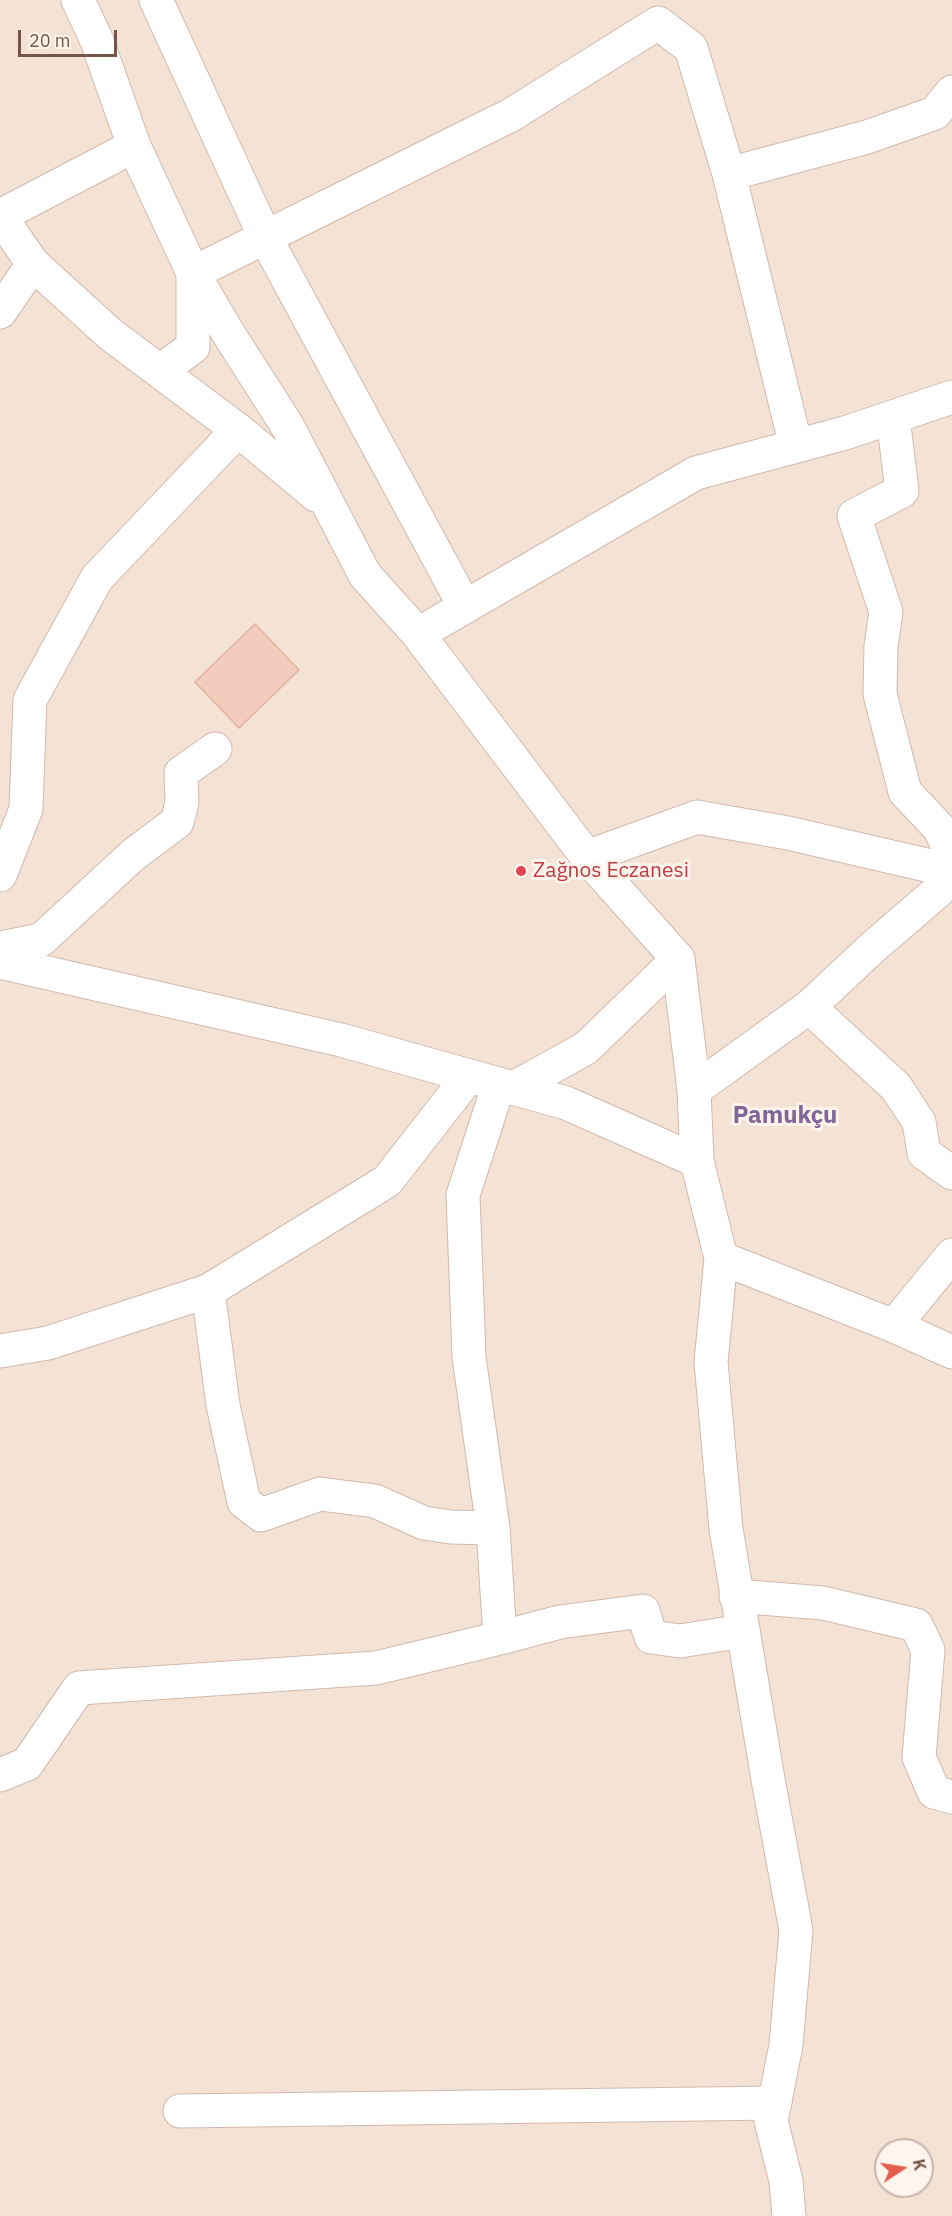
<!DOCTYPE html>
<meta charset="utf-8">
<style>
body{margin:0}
#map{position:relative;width:952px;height:2216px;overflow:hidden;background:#fcf1e6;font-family:"IBM Plex Sans",sans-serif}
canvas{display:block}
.north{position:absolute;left:874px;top:2138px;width:60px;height:60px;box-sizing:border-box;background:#fff5ec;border:2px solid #c8b5ab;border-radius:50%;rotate:78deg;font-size:16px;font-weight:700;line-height:24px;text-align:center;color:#75554a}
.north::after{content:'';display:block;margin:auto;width:21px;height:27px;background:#e55d4c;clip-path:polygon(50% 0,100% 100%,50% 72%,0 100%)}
.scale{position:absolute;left:18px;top:30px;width:99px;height:27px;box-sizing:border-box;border:3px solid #75554a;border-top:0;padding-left:8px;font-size:18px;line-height:21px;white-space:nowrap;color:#75554a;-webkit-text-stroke:4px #fff5ec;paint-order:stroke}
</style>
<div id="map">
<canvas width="952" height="2216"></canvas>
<div class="north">K</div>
<div class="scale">20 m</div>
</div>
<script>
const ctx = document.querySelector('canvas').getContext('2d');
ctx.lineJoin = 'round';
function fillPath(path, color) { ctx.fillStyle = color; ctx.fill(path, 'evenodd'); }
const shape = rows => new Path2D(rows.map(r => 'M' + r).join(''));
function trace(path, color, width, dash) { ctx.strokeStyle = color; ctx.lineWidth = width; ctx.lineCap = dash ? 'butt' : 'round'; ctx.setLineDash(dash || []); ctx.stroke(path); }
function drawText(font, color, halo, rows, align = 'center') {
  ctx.font = font + ' "IBM Plex Sans",sans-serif'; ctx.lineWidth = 6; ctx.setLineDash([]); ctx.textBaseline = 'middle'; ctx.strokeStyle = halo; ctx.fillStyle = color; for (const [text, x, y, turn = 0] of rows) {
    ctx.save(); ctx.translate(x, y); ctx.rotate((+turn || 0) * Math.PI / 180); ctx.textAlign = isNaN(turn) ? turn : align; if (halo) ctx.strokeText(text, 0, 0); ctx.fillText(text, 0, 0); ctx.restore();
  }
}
const residential = shape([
 [0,0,952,0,952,2216,0,2216],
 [886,2150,922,2150,922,2186,886,2186]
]);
const building = shape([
 [255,624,299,670,239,728,195,682,255,624]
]);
const minor = shape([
 [156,0,265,237,465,607],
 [729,174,796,446],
 [0,216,134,146],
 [0,312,33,264],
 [160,371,193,347,193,273,511,115,658,23,691,48,729,174,867,137,935,113,952,92],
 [893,417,902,491,854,516,886,612,881,646,880,694,905,792,940,829,952,856],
 [418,634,696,473,845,433,952,397],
 [587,857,697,817,788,833,952,871],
 [0,875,26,809,30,700,97,578,238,430],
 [0,948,41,940,133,855,177,822,182,803,181,773,215,749],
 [809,1007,896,1087,919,1122,924,1153,952,1173],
 [499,1084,463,1195,469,1357,493,1528,500,1638,560,1622,643,1611,651,1637,680,1641,743,1631],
 [514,1088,586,1048,678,959],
 [694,1090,809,1007,872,948,952,879],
 [208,1291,223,1405,244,1502,261,1515,320,1494,375,1501,424,1523,451,1527,493,1528],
 [894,1326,952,1255],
 [0,1351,48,1343,208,1291,387,1181,469,1076],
 [736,1596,823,1603,916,1625,928,1650,919,1757,934,1792,952,1797],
 [0,1775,27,1764,79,1688,376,1668,500,1638],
 [180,2111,775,2103]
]);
const tertiary = shape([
 [78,0,97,41,134,146,193,273,228,333,288,427,365,575,418,634,587,857,678,959,694,1090,697,1161,721,1258,711,1362,726,1529,769,1785,796,1930,786,2045,771,2121,786,2181,789,2216],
 [0,216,33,264,110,334,238,430,316,495],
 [0,962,341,1040,566,1103,697,1161],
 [721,1258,894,1326,952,1352]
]);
const markers = [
 [521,871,6,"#e0444e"]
];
const healthNames = [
 ["Zağnos Eczanesi",533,871]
];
const quarterNames = [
 ["Pamukçu",785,1116]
];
fillPath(residential, '#f4e2d4');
fillPath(building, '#f2ccbd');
trace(building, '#e4b19e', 1.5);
trace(minor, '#d0baae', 35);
trace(tertiary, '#d0baae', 35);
trace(minor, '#fff', 33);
trace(tertiary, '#fff', 33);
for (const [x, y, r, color] of markers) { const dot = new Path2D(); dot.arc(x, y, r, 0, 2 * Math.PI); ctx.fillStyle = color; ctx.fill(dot); trace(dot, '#fff5ec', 2); }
drawText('21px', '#be3a42', '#fff5ec', healthNames, 'left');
drawText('bold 24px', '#826699', '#fff5ec', quarterNames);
</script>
